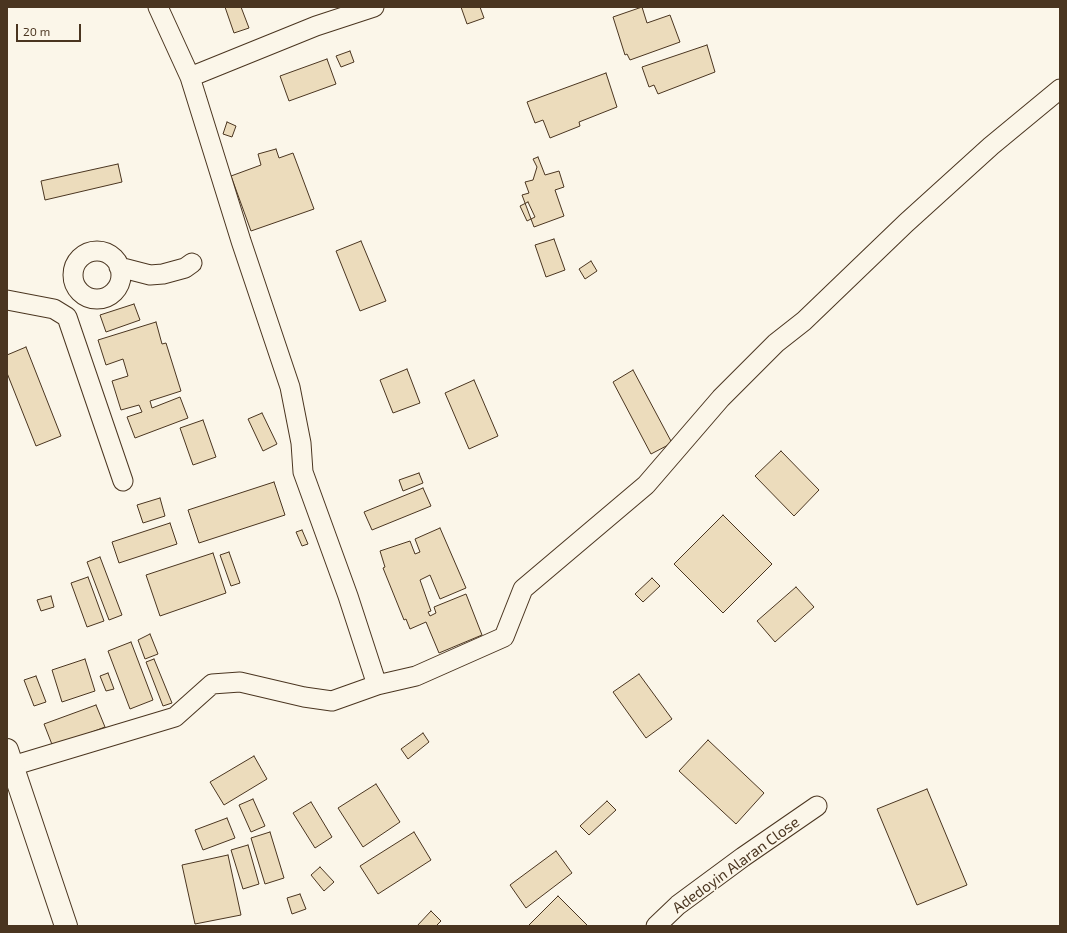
<!DOCTYPE html>
<style>
body{margin:0}
#map{position:relative;width:1067px;height:933px;overflow:hidden;background:#fbf6e9;font-family:"Exo 2",sans-serif}
canvas{display:block}
.frame{position:absolute;inset:0;border:8px solid #4a3520;pointer-events:none}
.scale{position:absolute;left:16px;top:24px;width:65px;height:18px;box-sizing:border-box;border:2px solid #4a3520;border-top:0;padding-left:5px;font-size:12px;line-height:14px;white-space:nowrap;color:#4a3520;-webkit-text-stroke:3px #fbf6e9;paint-order:stroke}
</style>
<div id="map">
<canvas width="1067" height="933"></canvas>
<div class="frame"></div>
<div class="scale">20 m</div>
</div>
<script>
const ctx = document.querySelector('canvas').getContext('2d');
ctx.lineJoin = 'round';
function fillPath(path, color) { ctx.fillStyle = color; ctx.fill(path, 'evenodd'); }
const shape = rows => new Path2D(rows.map(r => 'M' + r).join(''));
function trace(path, color, width, dash) { ctx.strokeStyle = color; ctx.lineWidth = width; ctx.lineCap = dash ? 'butt' : 'round'; ctx.setLineDash(dash || []); ctx.stroke(path); }
function drawText(font, color, halo, rows, align = 'center') {
  ctx.font = font + ' "Exo 2",sans-serif'; ctx.lineWidth = 3; ctx.setLineDash([]); ctx.textBaseline = 'middle'; ctx.strokeStyle = halo; ctx.fillStyle = color; for (const [text, x, y, turn = 0] of rows) {
    ctx.save(); ctx.translate(x, y); ctx.rotate((+turn || 0) * Math.PI / 180); ctx.textAlign = isNaN(turn) ? turn : align; if (halo) ctx.strokeText(text, 0, 0); ctx.fillText(text, 0, 0); ctx.restore();
  }
}
const building = shape([
 [225,7,241,7,249,28,234,33,225,7],
 [461,7,480,7,484,18,467,24,461,7],
 [642,7,647,23,670,15,680,42,630,60,627,54,625,55,613,17,642,7],
 [707,45,715,72,658,94,654,85,649,87,642,67,707,45],
 [350,51,354,62,341,67,336,56,350,51],
 [327,59,336,84,289,101,280,76,327,59],
 [606,73,617,107,579,122,580,126,550,138,543,120,535,123,527,102,606,73],
 [227,122,236,126,232,137,223,134,227,122],
 [276,149,279,158,293,153,314,209,251,231,231,176,261,165,258,154,276,149],
 [538,157,545,175,559,171,564,187,555,190,564,216,534,227,522,195,529,193,525,182,533,180,537,167,533,159,538,157],
 [118,164,122,182,45,200,41,181,118,164],
 [528,202,535,217,527,221,520,206,528,202],
 [554,239,565,270,546,277,535,245,554,239],
 [361,241,386,301,360,311,336,251,361,241],
 [591,261,597,271,585,279,579,269,591,261],
 [134,304,140,320,106,332,100,315,134,304],
 [156,322,162,344,166,343,181,391,150,401,152,408,180,397,188,418,135,438,127,417,142,412,139,405,121,410,112,381,128,376,123,359,106,365,98,340,156,322],
 [26,347,61,436,36,446,7,373,7,355,26,347],
 [407,369,420,403,393,413,380,380,407,369],
 [633,370,672,443,651,454,613,382,633,370],
 [474,380,498,436,469,449,445,393,474,380],
 [262,413,277,444,263,451,248,419,262,413],
 [203,420,216,457,193,465,180,428,203,420],
 [781,451,819,490,794,516,755,476,781,451],
 [419,473,423,483,403,491,399,480,419,473],
 [274,482,285,515,199,543,188,510,274,482],
 [423,488,431,506,372,530,364,512,423,488],
 [160,498,165,516,143,523,137,505,160,498],
 [723,515,772,564,723,613,674,564,723,515],
 [170,523,177,544,119,563,112,542,170,523],
 [440,528,466,588,440,599,430,575,420,580,431,611,428,612,430,616,436,613,434,607,466,594,482,635,439,653,426,622,410,629,406,619,404,620,383,568,385,567,380,551,410,541,415,554,420,552,415,539,440,528],
 [302,530,308,544,302,546,296,532,302,530],
 [229,552,240,583,231,586,220,555,229,552],
 [213,553,226,593,160,616,146,575,213,553],
 [100,557,122,615,109,620,87,562,100,557],
 [88,577,104,621,87,627,71,583,88,577],
 [652,578,660,586,643,602,635,594,652,578],
 [796,587,814,607,775,642,757,621,796,587],
 [51,596,54,607,41,611,37,600,51,596],
 [150,634,158,654,145,659,138,640,150,634],
 [131,642,153,700,130,709,108,651,131,642],
 [85,659,95,691,62,702,52,670,85,659],
 [154,659,172,703,163,706,146,662,154,659],
 [108,673,114,689,106,691,100,676,108,673],
 [639,674,672,719,646,738,613,692,639,674],
 [36,676,46,702,34,706,24,680,36,676],
 [96,705,105,727,53,747,44,724,96,705],
 [423,733,429,742,408,759,401,749,423,733],
 [708,740,764,793,736,824,679,771,708,740],
 [254,756,267,779,224,805,210,782,254,756],
 [376,784,400,822,363,847,338,808,376,784],
 [927,789,967,885,917,905,877,809,927,789],
 [253,799,265,826,251,832,239,805,253,799],
 [607,801,616,810,589,835,580,826,607,801],
 [311,802,332,837,315,848,293,813,311,802],
 [227,818,235,838,203,850,195,830,227,818],
 [270,832,284,878,265,884,251,838,270,832],
 [414,832,431,860,378,894,360,866,414,832],
 [248,845,259,884,243,889,231,850,248,845],
 [556,851,572,873,526,908,510,885,556,851],
 [228,855,241,915,195,924,182,865,228,855],
 [320,867,334,882,324,891,311,875,320,867],
 [300,894,306,909,292,914,287,898,300,894],
 [558,896,588,926,528,926,558,896],
 [431,911,441,921,436,926,417,926,431,911]
]);
const minor = shape([
 [158,7,190,77,241,241,290,387,301,443,303,472,348,596,377,685],
 [190,77,316,26,374,7],
 '73 275a24 24 0 1 1 48 0a24 24 0 1 1-48 0Z',
 [119,267,150,275,163,274,185,268,192,263],
 [7,300,54,309,67,317,123,481],
 [12,766,175,717,212,684,240,682,304,697,332,701,377,685,416,676,504,637,523,589,646,485,721,398,776,343,804,321,906,223,991,146,1060,89],
 [656,926,678,905,743,857,817,806]
]);
const tertiary = shape([
 [7,750,66,926]
]);
const streetNames = [
 ["Adedoyin Alaran Close",736,865,-36]
];
fillPath(building, '#ecdcbc');
trace(building, '#4a3520', 1);
trace(minor, '#4a3520', 21);
trace(tertiary, '#4a3520', 24);
trace(minor, '#fbf6e9', 19);
trace(tertiary, '#fbf6e9', 22);
drawText('15px', '#4a3520', '#fbf6e9', streetNames);
</script>
